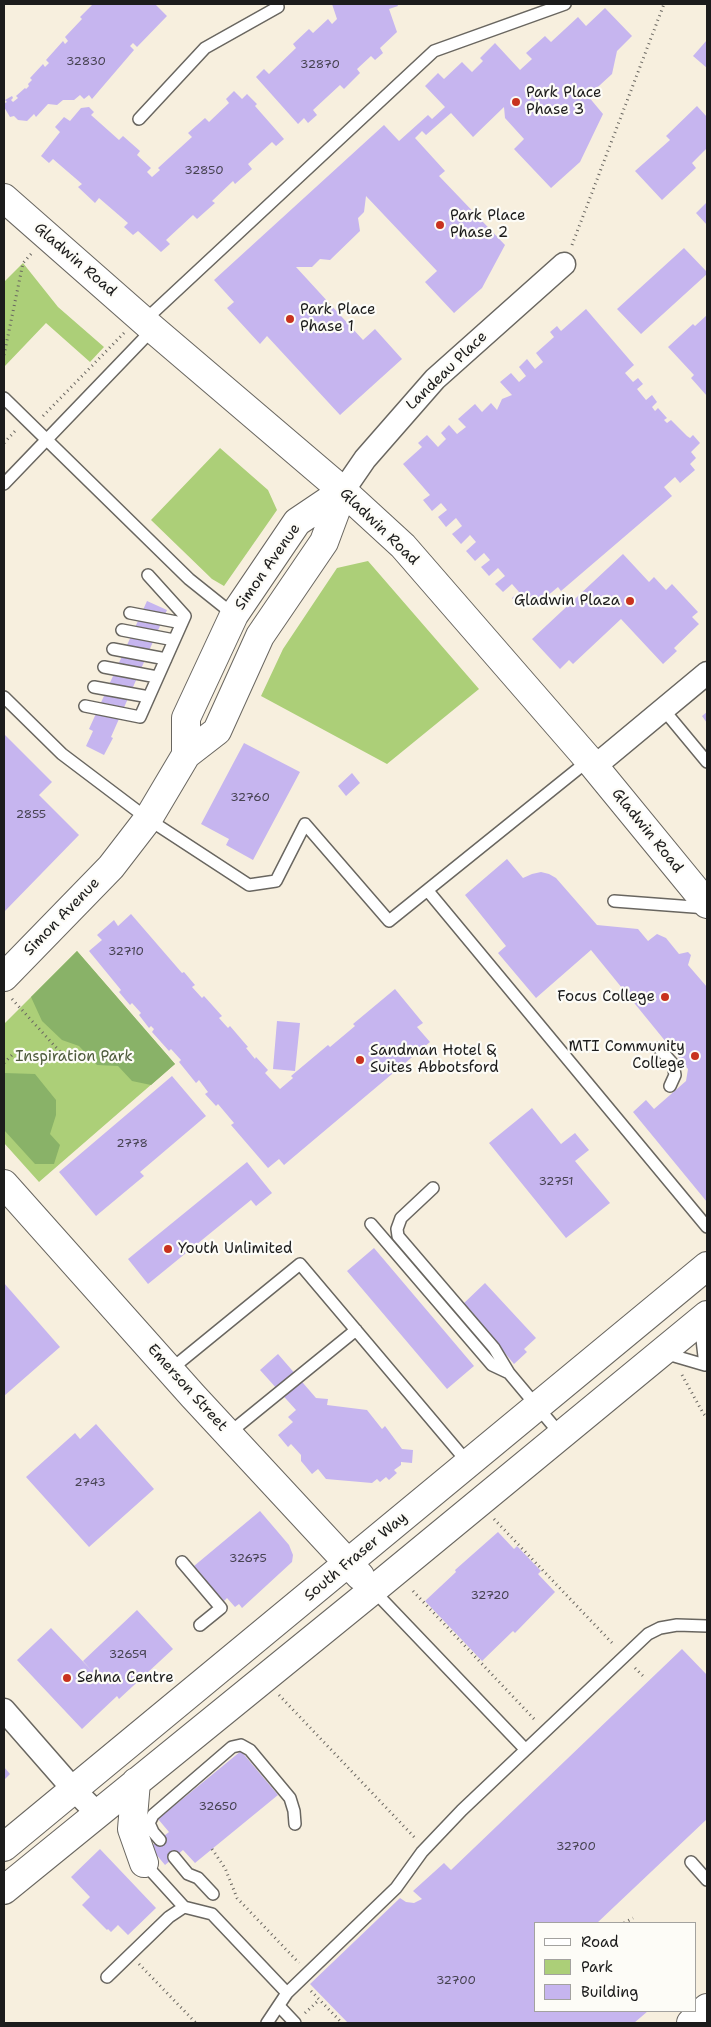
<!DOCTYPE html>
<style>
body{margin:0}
#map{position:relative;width:711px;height:2027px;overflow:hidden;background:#f7efde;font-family:"Shantell Sans",sans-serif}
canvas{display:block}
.frame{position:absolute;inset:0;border:5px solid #1c1c1c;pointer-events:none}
.legend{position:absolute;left:534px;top:1922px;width:162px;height:90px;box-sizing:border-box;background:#fdfcf7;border:1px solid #a3a29f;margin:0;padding:6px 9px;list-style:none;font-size:15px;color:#1c1c1c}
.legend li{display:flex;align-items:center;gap:10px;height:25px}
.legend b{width:25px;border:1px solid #a3a29f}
</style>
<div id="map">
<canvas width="711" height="2027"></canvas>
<div class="frame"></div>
<ul class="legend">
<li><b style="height:6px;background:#fff"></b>Road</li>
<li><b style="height:14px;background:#accf78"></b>Park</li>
<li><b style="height:14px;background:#c6b5ef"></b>Building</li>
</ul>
</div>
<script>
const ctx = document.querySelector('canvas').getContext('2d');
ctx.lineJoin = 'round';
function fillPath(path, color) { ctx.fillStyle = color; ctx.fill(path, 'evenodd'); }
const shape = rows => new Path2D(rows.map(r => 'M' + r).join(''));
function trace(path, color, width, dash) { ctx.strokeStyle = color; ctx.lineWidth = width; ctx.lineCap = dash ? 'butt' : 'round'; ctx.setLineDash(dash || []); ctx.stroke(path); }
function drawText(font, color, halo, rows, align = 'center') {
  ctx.font = font + ' "Shantell Sans",sans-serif'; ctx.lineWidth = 4.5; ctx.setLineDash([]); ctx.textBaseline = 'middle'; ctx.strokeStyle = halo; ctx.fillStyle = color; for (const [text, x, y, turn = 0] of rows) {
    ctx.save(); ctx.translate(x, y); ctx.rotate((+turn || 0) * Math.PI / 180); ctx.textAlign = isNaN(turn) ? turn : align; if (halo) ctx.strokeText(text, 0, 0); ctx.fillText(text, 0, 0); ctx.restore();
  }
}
const green = shape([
 [23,263,58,307,104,347,90,362,46,323,4,367,4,282],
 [220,448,268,490,277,510,224,586,212,579,151,520],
 [368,561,479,689,387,764,261,696,283,649,337,568],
 [77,951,175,1064,39,1182,4,1143,4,1024]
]);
const forest = shape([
 [77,951,175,1064,151,1085,132,1081,118,1066,97,1065,79,1046,62,1040,42,1021,31,997],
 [4,1073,35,1074,56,1100,56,1115,50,1134,60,1145,54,1164,35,1164,4,1130]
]);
const building = shape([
 [93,4,155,4,167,16,137,47,133,43,130,46,134,50,92,99,89,95,84,99,80,95,74,100,63,100,57,105,48,104,36,117,34,114,27,121,18,120,14,116,10,117,4,107,4,102,5,103,7,102,5,100,12,96,13,98,11,100,13,102,18,98,16,96,25,88,26,89,29,86,28,84,32,80,30,78,43,64,45,67,49,63,46,60,63,41,65,44,68,41,65,37,82,19,80,17],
 [332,4,397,4,398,6,389,9,397,32,380,48,383,53,375,60,371,56,357,69,360,73,344,89,340,85,313,110,317,115,308,123,304,118,298,124,256,77,264,69,269,74,296,48,293,44,309,29,313,33,328,19,332,24,337,19],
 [605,8,632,36,617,51,612,74,588,96,603,114,580,162,551,188,514,149,524,139,505,118,504,107,473,137,451,113,426,135,422,131,415,138,445,171,439,176,505,245,482,288,454,313,425,282,437,271,366,196,364,212,358,218,360,231,330,260,320,259,312,267,296,267,363,340,375,329,402,359,340,415,267,336,260,344,227,308,234,302,214,280,384,125,399,141,428,115,432,119,445,107,425,86,438,73,444,79,462,62,472,72,483,61,480,58,495,43,520,70,532,59,526,53,545,36,551,42,578,17,586,26],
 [707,40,707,68,693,56],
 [234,91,242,99,247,94,257,104,255,106,284,139,276,146,272,142,248,164,252,169,235,184,233,181,212,201,215,203,197,219,193,215,166,240,170,244,161,252,138,231,133,235,124,227,128,223,99,198,95,203,78,187,82,184,53,159,49,163,41,156,60,132,55,127,64,117,70,121,81,108,89,107,94,112,91,115,119,140,123,136,140,151,137,155,151,168,147,172,152,177,160,170,158,168,192,137,188,133,205,118,209,122,229,103,226,99],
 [697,106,707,117,707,148,692,163,696,168,662,200,635,171,670,140,666,136],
 [707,202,707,225,696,213],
 [684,248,707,272,707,274,641,334,617,309],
 [586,309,634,365,625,373,633,382,638,378,643,384,637,389,646,400,652,395,657,402,652,407,655,411,658,408,667,418,664,420,667,423,671,420,687,436,690,438,693,435,700,443,691,452,696,458,690,464,695,470,680,483,675,477,664,487,672,496,561,591,558,587,540,602,536,597,529,603,527,600,520,607,512,598,519,592,512,584,503,592,495,584,505,576,498,568,489,576,481,567,490,560,484,553,475,561,466,551,476,542,470,535,461,544,452,534,462,526,456,518,446,527,438,517,447,510,441,503,432,511,423,500,430,495,403,464,422,447,418,443,427,435,438,447,446,439,441,433,449,425,457,434,466,427,458,419,475,404,482,412,491,403,497,410,502,399,512,395,500,382,511,373,519,382,526,376,519,367,527,359,535,369,543,362,536,353,554,337,550,332,557,326,561,331],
 [707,315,707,396,691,378,694,375,668,347,693,324,695,326],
 [623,554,649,582,654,577,666,590,672,584,698,612,692,617,699,624,674,648,677,651,663,664,621,619,573,664,569,660,560,669,532,639],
 [147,601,167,610,111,737,113,738,104,755,86,746,93,731,89,729],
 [707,712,707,723,702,716],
 [4,734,52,782,39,795,79,835,4,912],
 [244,743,300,772,253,860,226,845,229,839,201,824],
 [352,773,360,783,346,796,338,786],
 [507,859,523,878,532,874,541,872,549,874,556,878,597,925,638,929,648,941,657,934,666,938,679,954,688,952,691,955,688,965,707,987,707,1202,633,1112,646,1100,654,1109,686,1081,688,1069,591,950,536,998,498,953,506,946,465,895],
 [131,914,182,973,184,972,195,985,192,987,202,998,204,996,222,1016,219,1018,228,1028,230,1026,248,1047,246,1048,255,1059,256,1057,268,1070,265,1073,280,1089,293,1078,291,1076,328,1045,330,1047,355,1026,353,1024,395,989,423,1023,417,1027,430,1042,284,1165,279,1159,268,1168,231,1125,234,1123,218,1104,216,1106,205,1094,208,1092,199,1080,196,1083,179,1062,181,1060,171,1049,169,1051,152,1032,154,1029,151,1026,149,1028,139,1015,141,1013,132,1003,130,1005,119,992,121,990,89,951,102,940,97,935,114,920,118,926],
 [277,1021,300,1023,295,1071,273,1069],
 [172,1076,206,1116,140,1172,144,1176,96,1216,59,1172],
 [532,1108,561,1144,575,1133,589,1150,575,1161,610,1203,566,1238,489,1143],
 [247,1162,272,1193,256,1206,251,1200,148,1284,128,1259],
 [374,1248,474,1366,447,1389,347,1271],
 [4,1283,60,1347,4,1396],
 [485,1283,536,1338,524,1349,527,1352,514,1364,499,1346,481,1331,485,1328,463,1304],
 [278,1354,316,1398,328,1399,327,1405,367,1410,382,1429,385,1426,402,1449,413,1450,412,1463,401,1462,401,1465,394,1470,397,1473,389,1480,386,1477,380,1482,377,1479,372,1483,326,1479,318,1469,312,1474,301,1461,301,1455,291,1444,288,1447,278,1435,293,1422,288,1417,296,1410,260,1370],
 [96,1424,154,1489,89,1547,26,1477,75,1433,80,1439],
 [260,1511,289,1545,293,1555,292,1562,242,1608,239,1604,235,1607,227,1598,224,1601,218,1594,214,1595,203,1582,205,1579,194,1566],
 [498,1532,514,1549,517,1546,541,1571,538,1574,555,1592,515,1633,513,1631,482,1661,425,1601,456,1572,455,1570],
 [137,1610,173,1649,119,1699,117,1696,82,1729,17,1660,51,1628,92,1671,83,1661],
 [682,1649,707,1675,707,1819,597,1923,535,1923,535,2011,648,2011,634,2023,348,2023,310,1984,400,1898,406,1902,414,1903,422,1899,413,1891,444,1863,451,1870],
 [241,1751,278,1795,195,1863,183,1850,165,1865,150,1847,169,1832,158,1819],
 [4,1767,10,1774,4,1780],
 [100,1849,156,1908,128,1935,118,1925,111,1932,108,1929,107,1930,82,1905,90,1897,71,1877]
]);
const path = shape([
 [572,245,664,4],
 [4,355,23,263,32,253],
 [43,416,124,333],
 [4,443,15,431],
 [12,999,62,1054],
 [4,1063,18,1049,30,1062,38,1054,46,1064],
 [682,1375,703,1413,707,1418],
 [494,1519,614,1645],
 [413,1591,536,1721],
 [635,1668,645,1678],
 [279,1695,416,1839],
 [212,1849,225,1868,237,1898,299,1963],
 [624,1923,633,1918],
 [139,1964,196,2023],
 [311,1991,342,2023],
 [305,2013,319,2000]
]);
const lane = shape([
 [139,119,205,48,278,7,276,4],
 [144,321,434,51,565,4],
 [4,398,189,579,234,615],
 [4,484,153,329],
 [130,613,182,623],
 [122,630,174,640],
 [113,649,166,659],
 [104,667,157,677],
 [94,687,149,697],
 [4,697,62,754,148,819,249,885,276,881,305,824,389,921,589,760],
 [85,706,140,717,185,616,148,575],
 [663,709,707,762],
 [428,891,707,1227],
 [614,901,707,908],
 [659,1048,673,1064,675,1075,670,1086],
 [433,1188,401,1218,397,1229,398,1236,494,1348,509,1373],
 [371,1224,492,1365,509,1373,561,1435],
 [664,1353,705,1365,700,1322],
 [170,1370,300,1264,469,1464],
 [228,1434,356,1330],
 [182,1562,221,1608,200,1625],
 [373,1590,525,1749],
 [160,1840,153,1832,149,1823,153,1815,232,1747,241,1745,250,1750,290,1798,294,1811,295,1824],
 [174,1857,188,1874,198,1878,213,1894],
 [691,1862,707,1880],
 [144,1863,184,1907,212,1914,287,1993],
 [107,1977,169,1917,184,1907],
 [279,2006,295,2023],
 [267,2023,287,1993,396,1888,422,1852,462,1810,648,1634,660,1628,677,1625,707,1626]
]);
const street = shape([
 [343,491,365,459,435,379,564,264],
 [594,767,707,673],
 [4,1710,74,1790,97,1813]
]);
const secondary = shape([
 [4,198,153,329,343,491,403,546,589,760,707,904],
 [186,755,186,718,234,615,297,522,343,491],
 [4,977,111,867,148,819,186,755,217,731,260,636,324,542,343,491],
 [4,1184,193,1396,360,1576],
 [136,1782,132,1829,144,1863],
 [4,1847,707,1266],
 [4,1890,373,1590,707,1315],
 [691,2023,707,2008]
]);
const markers = [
 [516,102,5,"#c8321e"],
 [440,225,5,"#c8321e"],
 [290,319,5,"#c8321e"],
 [630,601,5,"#c8321e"],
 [665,997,5,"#c8321e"],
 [695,1056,5,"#c8321e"],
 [360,1060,5,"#c8321e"],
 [168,1249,5,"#c8321e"],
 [67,1678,5,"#c8321e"]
];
const numberNames = [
 ["32830",86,62],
 ["32870",320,65],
 ["32850",204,171],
 ["32760",250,798],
 ["2855",31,815],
 ["32710",126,952],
 ["2778",132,1144],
 ["32751",556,1182],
 ["2743",90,1483],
 ["32675",248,1559],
 ["32720",490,1596],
 ["32659",128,1655],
 ["32650",218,1807],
 ["32700",576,1847],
 ["32700",456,1981]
];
const poiNames = [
 ["Park Place",526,93],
 ["Phase 3",526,110],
 ["Park Place",450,216],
 ["Phase 2",450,233],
 ["Park Place",300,310],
 ["Phase 1",300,327],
 ["Gladwin Plaza",620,601,"right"],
 ["Focus College",655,997,"right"],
 ["MTI Community",685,1047,"right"],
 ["College",685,1064,"right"],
 ["Sandman Hotel &",370,1051],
 ["Suites Abbotsford",370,1068],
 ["Youth Unlimited",178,1249],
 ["Sehna Centre",77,1678]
];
const streetNames = [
 ["Gladwin Road",75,260,41],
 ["Landeau Place",447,371,-44],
 ["Gladwin Road",379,527,44],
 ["Simon Avenue",268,567,-55],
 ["Gladwin Road",647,831,51],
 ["Simon Avenue",62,917,-46],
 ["Emerson Street",187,1388,48],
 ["South Fraser Way",356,1557,-40]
];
const parkNames = [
 ["Inspiration Park",74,1057]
];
fillPath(green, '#accf78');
fillPath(forest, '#89b268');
fillPath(building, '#c6b5ef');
trace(lane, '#696660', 14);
trace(street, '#696660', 25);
trace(secondary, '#696660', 30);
trace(path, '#696660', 3, [1, 4]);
trace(lane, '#fff', 11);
trace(street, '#fff', 22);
trace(secondary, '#fff', 28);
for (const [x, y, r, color] of markers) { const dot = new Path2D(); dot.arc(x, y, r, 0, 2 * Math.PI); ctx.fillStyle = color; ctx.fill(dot); trace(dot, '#fdfcf7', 2); }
drawText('12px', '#464251', null, numberNames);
drawText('15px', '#1c1c1c', '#fdfcf7', poiNames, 'left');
drawText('15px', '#1c1c1c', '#fdfcf7', streetNames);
drawText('15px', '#4e5b3c', '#fdfcf7', parkNames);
</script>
